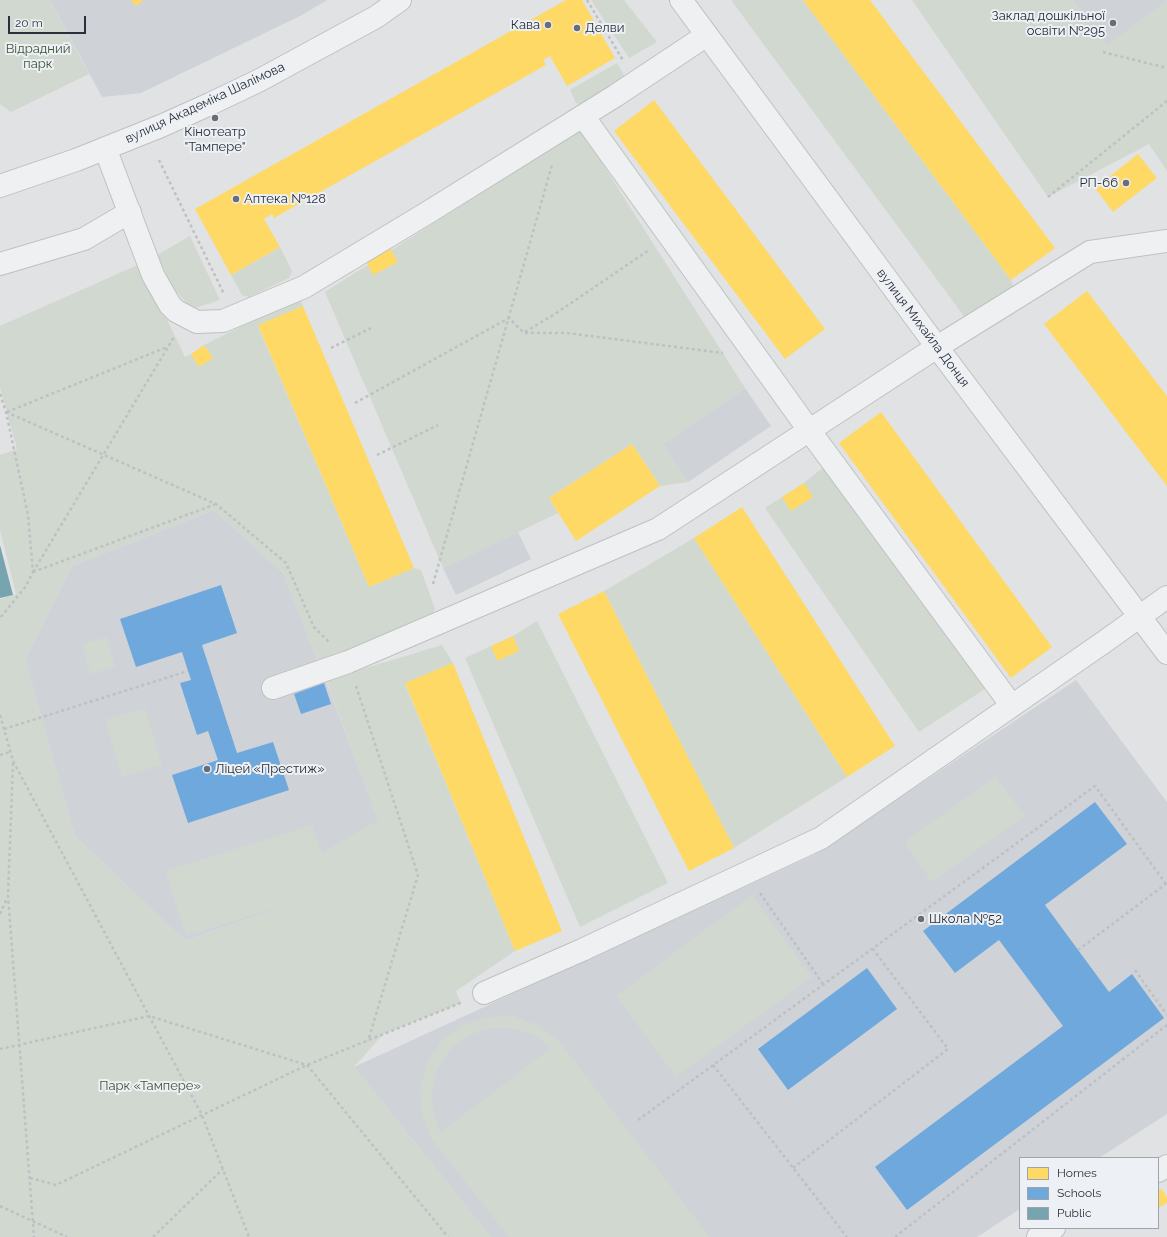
<!DOCTYPE html>
<meta charset="utf-8">
<style>
body{margin:0}
#map{position:relative;width:1167px;height:1237px;overflow:hidden;background:#e0e2e4;font-family:Raleway,sans-serif}
canvas{display:block}
.legend{position:absolute;left:1019px;top:1157px;width:140px;height:72px;box-sizing:border-box;background:#edf0f4;border:1px solid #9fa3aa;margin:0;padding:5px 7px;list-style:none;font-size:12px;color:#29303b}
.legend li{display:flex;align-items:center;gap:8px;height:20px}
.legend b{width:20px;border:1px solid #9fa3aa}
.scale{position:absolute;left:8px;top:16px;width:78px;height:18px;box-sizing:border-box;border:2px solid #29303b;border-top:0;padding-left:5px;font-size:12px;line-height:14px;white-space:nowrap;color:#29303b;-webkit-text-stroke:3px #edf0f4;paint-order:stroke}
</style>
<div id="map">
<canvas width="1167" height="1237"></canvas>
<ul class="legend">
<li><b style="height:11px;background:#ffd966"></b>Homes</li>
<li><b style="height:11px;background:#6fa8dc"></b>Schools</li>
<li><b style="height:11px;background:#76a5af"></b>Public</li>
</ul>
<div class="scale">20 m</div>
</div>
<script>
const ctx = document.querySelector('canvas').getContext('2d');
ctx.lineJoin = 'round';
function fillPath(path, color) { ctx.fillStyle = color; ctx.fill(path, 'evenodd'); }
const shape = rows => new Path2D(rows.map(r => 'M' + r).join(''));
function trace(path, color, width, dash) { ctx.strokeStyle = color; ctx.lineWidth = width; ctx.lineCap = dash ? 'butt' : 'round'; ctx.setLineDash(dash || []); ctx.stroke(path); }
function drawText(font, color, halo, rows, align = 'center') {
  ctx.font = font + ' Raleway,sans-serif'; ctx.lineWidth = 4; ctx.setLineDash([]); ctx.textBaseline = 'middle'; ctx.strokeStyle = halo; ctx.fillStyle = color; for (const [text, x, y, turn = 0] of rows) {
    ctx.save(); ctx.translate(x, y); ctx.rotate((+turn || 0) * Math.PI / 180); ctx.textAlign = isNaN(turn) ? turn : align; if (halo) ctx.strokeText(text, 0, 0); ctx.fillText(text, 0, 0); ctx.restore();
  }
}
const built = shape([
 [50,0,327,0,302,15,141,93,102,97],
 [1073,0,1167,0,1167,1,1107,46],
 [745,388,771,426,688,482,663,444],
 [214,510,283,573,322,671,396,867,185,941,75,836,25,660,72,566],
 [518,532,531,559,456,595,443,568],
 [1076,680,1167,802,1167,1114,1099,1158,1020,1158,1020,1209,977,1237,491,1237,354,1067,814,855]
]);
const green = shape([
 [0,0,50,0,89,74,11,112,0,104],
 [591,0,624,0,657,42,629,58],
 [731,0,803,0,1011,280,1013,286,966,319],
 [912,0,1073,0,1107,45,1167,1,1167,171,1149,144,1048,197],
 [617,63,626,79,583,105,576,103,570,90],
 [581,130,745,388,663,444,688,482,660,486,632,444,549,498,558,513,443,568,325,292],
 [190,236,220,300,192,309,172,287,157,255],
 [280,247,292,271,289,278,249,297,242,295,231,275],
 [140,264,185,357,191,354,199,367,213,358,204,345,299,298,303,306,258,326,369,587,414,568,421,570,435,609,432,615,319,663,283,573,214,510,72,566,25,660,75,836,185,941,313,896,186,936,165,871,312,825,322,853,378,820,326,680,442,645,453,663,405,684,515,951,456,991,461,1003,383,1034,354,1067,491,1237,0,1237,0,599,16,594,0,530,0,455,17,449,0,388,0,326],
 [825,466,988,687,919,732,765,508,804,483],
 [694,538,847,777,734,848,604,591],
 [537,621,668,883,580,927,465,658,513,636],
 [107,637,115,667,90,674,82,644],
 [145,708,162,765,122,777,105,720],
 [996,776,1025,816,932,882,904,842],
 [752,895,812,977,676,1077,616,996],
 [513,1016,538,1025,559,1041,710,1237,509,1237,432,1140,422,1115,420,1089,427,1063,441,1041,462,1025,487,1017],
 [489,1028,512,1028,533,1034,551,1048,441,1132,433,1112,432,1090,438,1068,451,1049,468,1036]
]);
const homes = shape([
 [131,0,144,0,135,6],
 [566,0,582,0,615,58,567,86,550,56,543,60,546,65,274,218,272,214,264,219,280,247,231,275,195,209],
 [803,0,870,0,1055,248,1011,280],
 [654,100,825,329,785,359,614,131],
 [1138,154,1157,178,1113,212,1095,188],
 [389,246,398,262,373,275,365,259],
 [1087,291,1167,396,1167,486,1044,324],
 [303,306,414,568,369,587,258,325],
 [204,345,213,358,199,367,191,354],
 [881,412,1052,647,1011,678,839,443],
 [632,444,660,486,576,541,549,498],
 [804,483,813,497,791,511,782,497],
 [742,507,895,746,847,777,694,538],
 [604,591,734,848,689,871,558,614],
 [513,636,519,651,497,661,491,646],
 [453,663,562,931,515,951,405,683],
 [1162,1189,1167,1197,1167,1203,1158,1208,1158,1191]
]);
const schools = shape([
 [221,585,237,633,202,645,237,753,273,742,289,790,188,823,172,775,218,760,208,731,197,735,180,683,191,680,182,652,136,667,120,619],
 [324,683,331,704,301,714,294,694],
 [1095,802,1127,844,1045,905,1109,992,1132,974,1164,1018,907,1210,875,1167,1063,1026,999,940,955,973,923,931],
 [867,968,897,1009,788,1090,758,1049]
]);
const public = shape([
 [0,545,13,595,0,598]
]);
const path = shape([
 [587,0,624,62],
 [1103,52,1167,68],
 [159,160,224,294],
 [1048,197,1167,101],
 [525,332,555,314,649,250],
 [331,348,371,328],
 [0,394,6,412,28,515,33,572,26,586,0,618],
 [355,403,509,318,524,333,567,333,723,353],
 [6,412,216,504,286,563,314,627,329,642],
 [7,412,167,347],
 [377,455,438,425],
 [33,572,174,337],
 [33,572,216,504],
 [433,584,552,165],
 [356,686,418,875,368,1041],
 [0,715,13,761,202,1115,249,1237],
 [4,729,188,671],
 [0,755,10,752],
 [13,763,8,896,34,1237],
 [760,893,823,984],
 [0,914,7,898],
 [1078,950,1167,883],
 [1135,970,1167,1015],
 [0,1049,149,1016,307,1065,448,1237],
 [713,1065,847,1237],
 [638,1120,1095,786,1166,884],
 [793,1168,948,1049,873,949],
 [30,1178,56,1185,307,1065,463,1002],
 [0,1206,67,1237],
 [153,1237,223,1169],
 [895,1237,1167,1025]
]);
const minor = shape([
 [681,0,937,347,1167,653],
 [583,116,809,430,1012,706],
 [105,148,153,275,170,305,176,311,197,322,223,321,304,287,427,213,615,96,707,35],
 [0,186,76,160,161,126,210,104,260,80,376,17,400,0],
 [0,264,84,239,130,212],
 [273,688,348,662,658,529,937,347,1090,252,1167,241],
 [484,993,582,950,821,838,1104,642,1167,597],
 [1158,1171,1167,1166],
 [1038,1237,1054,1228]
]);
const markers = [
 [1113,23,4,"#696e76"],
 [548,25,4,"#696e76"],
 [577,28,4,"#696e76"],
 [215,118,4,"#696e76"],
 [1126,183,4,"#696e76"],
 [236,199,4,"#696e76"],
 [207,769,4,"#696e76"],
 [921,919,4,"#696e76"]
];
const poiNames = [
 ["Заклад дошкільної",1105,16,"right"],
 ["освіти №295",1105,31,"right"],
 ["Кава",540,25,"right"],
 ["Делви",585,28],
 ["Кінотеатр",215,132,"center"],
 ["\"Тампере\"",215,147,"center"],
 ["РП-66",1118,183,"right"],
 ["Аптека №128",244,199],
 ["Ліцей «Престиж»",215,769],
 ["Школа №52",929,919]
];
const parkNames = [
 ["Відрадний",38,49],
 ["парк",38,64],
 ["Парк «Тампере»",150,1086]
];
const streetNames = [
 ["вулиця Академіка Шалімова",205,103,-25],
 ["вулиця Михайла Донця",923,328,53]
];
fillPath(built, '#cfd2d7');
fillPath(green, '#d1d8d0');
fillPath(homes, '#ffd966');
fillPath(schools, '#6fa8dc');
fillPath(public, '#76a5af');
trace(minor, '#bec0c2', 24);
trace(path, '#bec0c3', 2.5, [3, 3]);
trace(minor, '#eff0f2', 22);
for (const [x, y, r, color] of markers) { const dot = new Path2D(); dot.arc(x, y, r, 0, 2 * Math.PI); ctx.fillStyle = color; ctx.fill(dot); trace(dot, '#edf0f4', 1.5); }
drawText('13px', '#29303b', '#edf0f4', poiNames, 'left');
drawText('13px', '#3d5638', '#edf0f4', parkNames);
drawText('13px', '#29303b', '#edf0f4', streetNames);
</script>
